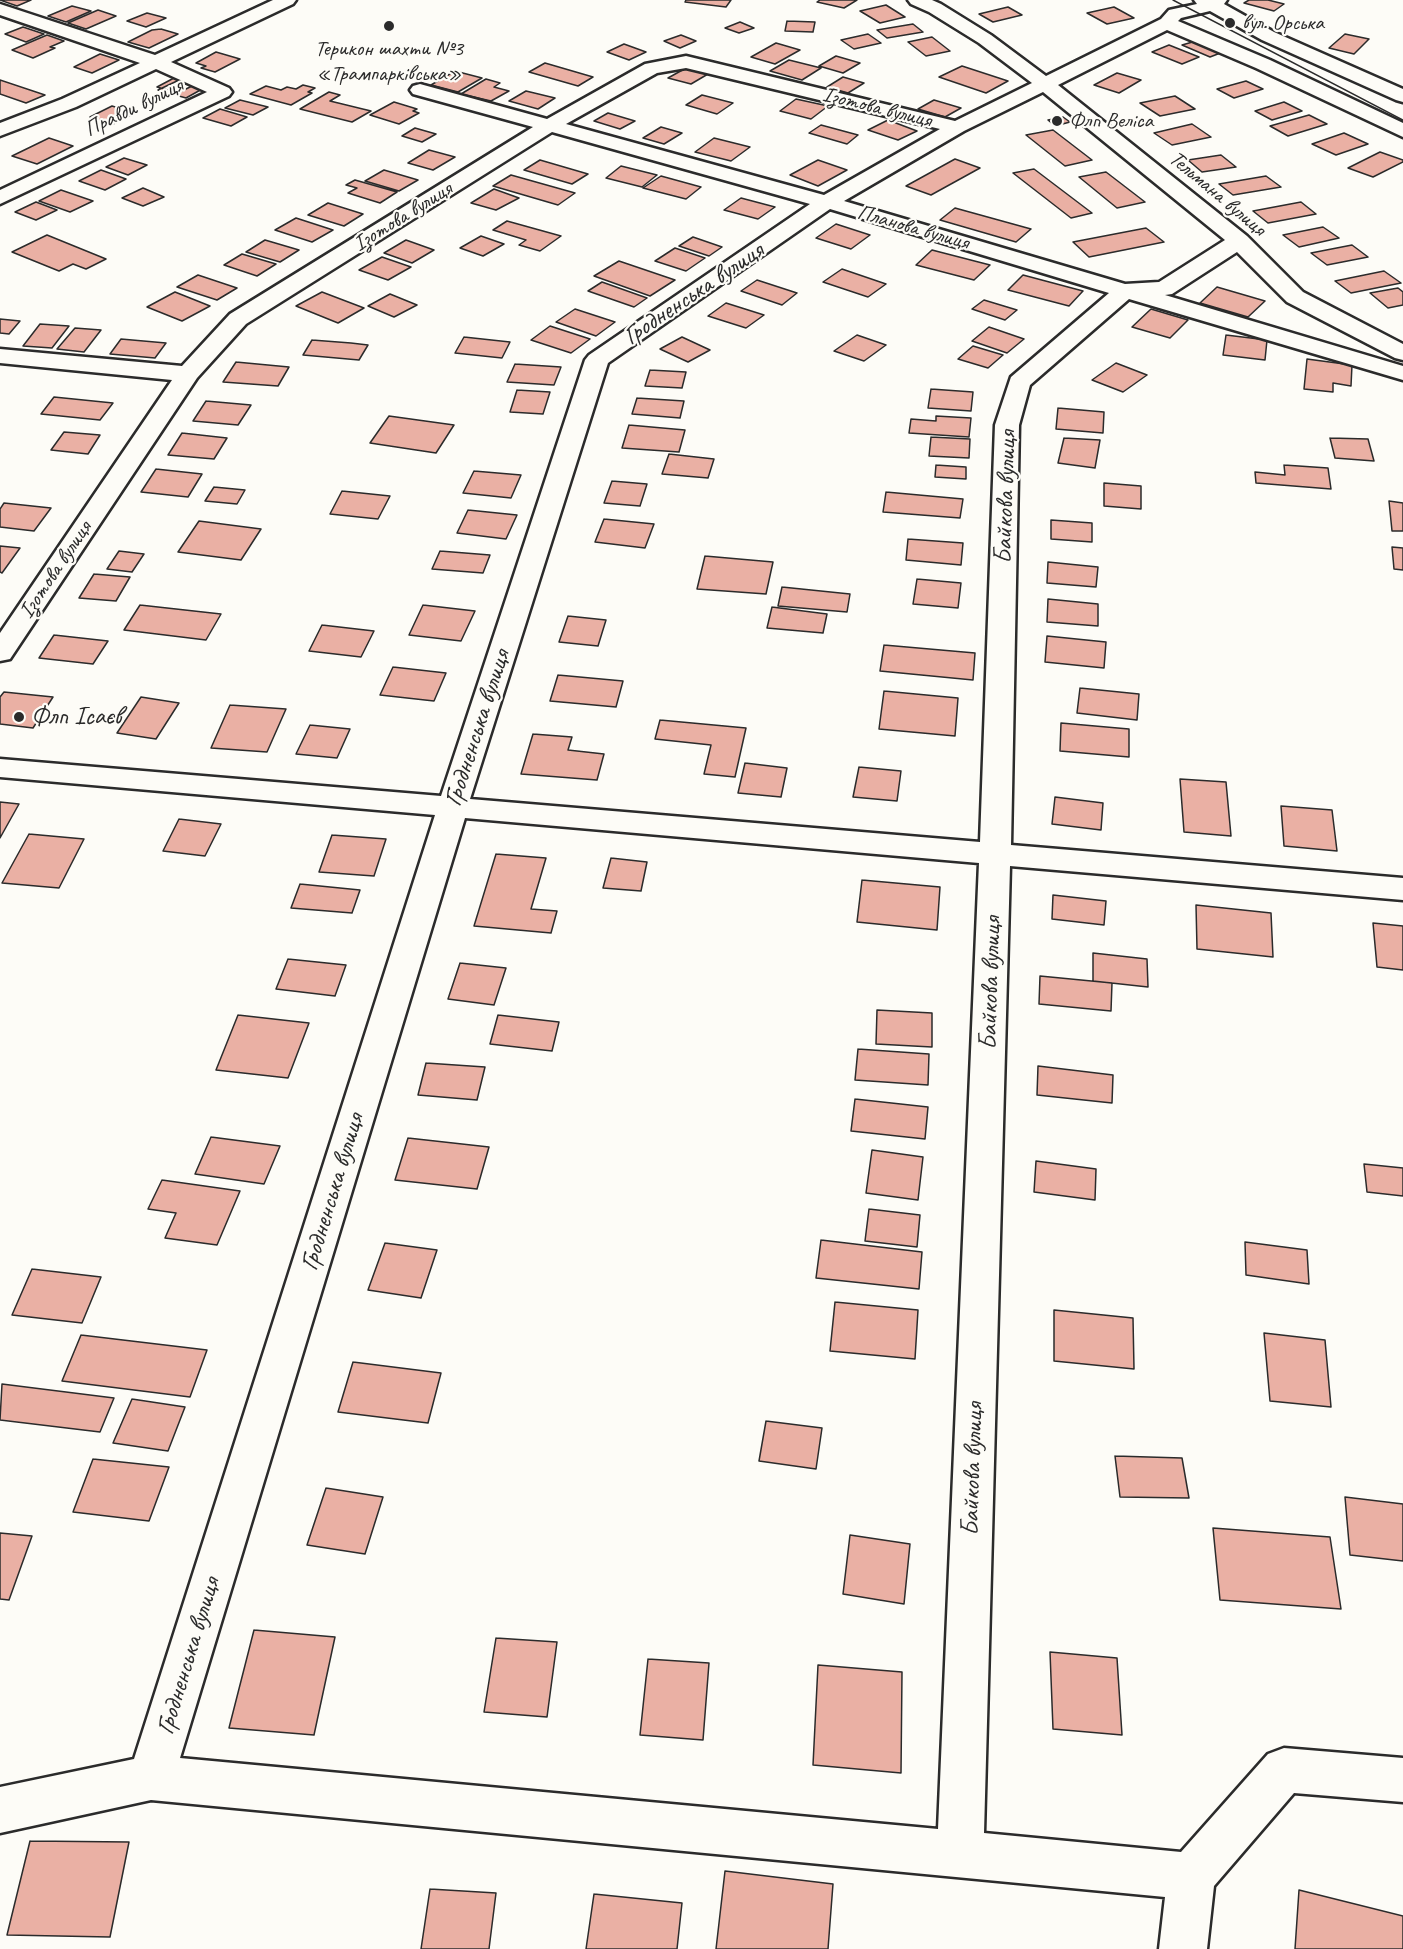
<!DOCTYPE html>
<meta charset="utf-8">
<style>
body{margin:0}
canvas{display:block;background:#fdfcf7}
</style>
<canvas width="1403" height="1949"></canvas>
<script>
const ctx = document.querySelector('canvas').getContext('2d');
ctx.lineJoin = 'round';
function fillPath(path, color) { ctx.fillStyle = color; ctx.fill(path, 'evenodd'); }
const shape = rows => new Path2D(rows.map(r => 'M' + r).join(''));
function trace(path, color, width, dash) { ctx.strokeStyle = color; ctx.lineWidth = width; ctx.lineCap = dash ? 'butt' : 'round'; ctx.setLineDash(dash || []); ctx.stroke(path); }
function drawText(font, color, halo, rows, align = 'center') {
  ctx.font = font + ' Caveat,sans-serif'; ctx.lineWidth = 4.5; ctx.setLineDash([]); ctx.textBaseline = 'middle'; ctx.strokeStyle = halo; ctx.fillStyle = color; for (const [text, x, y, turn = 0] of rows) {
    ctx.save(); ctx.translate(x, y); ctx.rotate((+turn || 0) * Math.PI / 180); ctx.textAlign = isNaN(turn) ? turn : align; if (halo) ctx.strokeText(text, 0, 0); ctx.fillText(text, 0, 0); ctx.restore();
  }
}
const building = shape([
 [0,0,31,0,17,6,0,0],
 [686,0,731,0,726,7,685,2,686,0],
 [820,0,857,0,844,8,817,2,820,0],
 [1249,0,1268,0,1284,4,1274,11,1244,3,1249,0],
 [886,5,905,17,880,23,860,11,886,5],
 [72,6,91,11,66,22,48,16,72,6],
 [1008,7,1022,15,993,22,979,14,1008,7],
 [1114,7,1134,18,1107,24,1087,13,1114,7],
 [98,10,116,16,86,29,68,23,98,10],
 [147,13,166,18,146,27,127,21,147,13],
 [787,21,815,22,813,32,785,31,787,21],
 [740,22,754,28,739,33,725,28,740,22],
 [913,24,923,32,887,38,877,30,913,24],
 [23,27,44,34,26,42,5,34,23,27],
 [161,29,178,34,149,48,128,42,152,30,161,29],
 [868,34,881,43,854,49,841,40,868,34],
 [1345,34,1369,39,1354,54,1329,48,1345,34],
 [47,35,64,41,50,47,55,48,33,58,12,50,47,35],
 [681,35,696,41,680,48,664,41,681,35],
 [932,37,950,51,926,56,908,42,932,37],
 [1196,41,1223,52,1210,57,1182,45,1196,41],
 [776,43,800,50,775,64,751,57,776,43],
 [624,44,646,52,629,60,607,52,624,44],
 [1169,45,1199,57,1182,64,1152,52,1169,45],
 [216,52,240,59,215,72,201,68,206,66,196,63,216,52],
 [100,54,119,60,92,73,74,67,100,54],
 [836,56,860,63,843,73,819,66,836,56],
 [789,60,821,68,802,80,770,71,789,60],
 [545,63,593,77,578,86,529,72,545,63],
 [962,66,1008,81,986,93,939,77,962,66],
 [686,68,708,74,691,84,668,78,686,68],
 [455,71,482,78,458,92,431,85,455,71],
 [1117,73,1141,80,1119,93,1094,85,1117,73],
 [843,77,864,83,848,93,827,87,843,77],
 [174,78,196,84,178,93,157,87,174,78],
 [486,79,500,83,494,87,509,91,491,101,461,94,486,79],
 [0,80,45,95,26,103,0,94,0,80],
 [177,81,204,88,186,98,158,90,177,81],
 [1246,81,1263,89,1234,98,1217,89,1246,81],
 [303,85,315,88,308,92,312,93,291,105,250,94,266,86,281,90,287,87,296,89,303,85],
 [526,91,555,98,538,109,509,101,526,91],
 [329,92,340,95,330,101,371,111,352,122,300,109,329,92],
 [702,95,733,103,717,114,686,105,702,95],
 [1175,96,1195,109,1160,116,1140,103,1175,96],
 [796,99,828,106,811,119,780,111,796,99],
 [240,100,268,107,253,115,225,108,240,100],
 [934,100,961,108,945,117,918,109,934,100],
 [394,102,417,109,413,111,419,113,399,124,370,115,394,102],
 [1284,102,1302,111,1272,120,1255,111,1284,102],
 [112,106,135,113,113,124,90,117,112,106],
 [220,109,247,117,231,126,203,118,220,109],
 [608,113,635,121,620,129,594,121,608,113],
 [1309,115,1327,124,1288,136,1270,126,1309,115],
 [1063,117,1070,122,1055,126,1048,120,1063,117],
 [888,120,917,131,898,140,868,130,888,120],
 [1192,124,1211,137,1172,145,1154,133,1192,124],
 [821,125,858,135,847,144,809,133,821,125],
 [661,127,682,133,664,144,643,138,661,127],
 [415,128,436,134,422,142,402,136,415,128],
 [1053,130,1092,160,1065,166,1026,135,1053,130],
 [1344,133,1368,144,1336,155,1312,144,1344,133],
 [49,138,73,146,37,164,12,156,49,138],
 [714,138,750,147,731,161,695,152,714,138],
 [429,150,455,157,433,170,408,163,429,150],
 [1380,152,1403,160,1403,162,1373,177,1348,168,1380,152],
 [1221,155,1236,167,1202,172,1188,160,1221,155],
 [124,158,147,165,128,175,106,167,124,158],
 [955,159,980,168,931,195,906,186,955,159],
 [540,160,588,174,572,184,524,170,540,160],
 [818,160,847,170,818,186,790,175,818,160],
 [621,166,657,175,642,187,606,178,621,166],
 [1034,169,1092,213,1071,218,1013,173,1034,169],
 [101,170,126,179,105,190,79,181,101,170],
 [384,170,418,180,399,191,365,181,384,170],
 [1106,172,1145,202,1117,208,1079,177,1106,172],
 [511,175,575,193,558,205,493,186,511,175],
 [661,176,701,187,686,199,643,188,661,176],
 [1266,176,1281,187,1233,195,1219,184,1266,176],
 [355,180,397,192,380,203,348,193,357,188,346,185,355,180],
 [143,188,164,197,143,206,122,198,143,188],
 [494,189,519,198,496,210,471,203,494,189],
 [61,190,93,201,70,212,39,201,61,190],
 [741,198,775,207,758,219,724,210,741,198],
 [36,202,57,210,36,220,15,212,36,202],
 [1301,202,1316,214,1268,223,1253,211,1301,202],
 [328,203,363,214,344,226,308,215,328,203],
 [955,208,1031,229,1016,242,940,220,955,208],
 [296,218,333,230,312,242,275,230,296,218],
 [507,221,561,236,540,251,519,245,526,240,493,230,507,221],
 [836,224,870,235,851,249,816,238,836,224],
 [1323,227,1339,238,1299,247,1283,235,1323,227],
 [1146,228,1164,242,1089,257,1073,242,1146,228],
 [47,235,106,259,86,269,73,264,59,271,12,252,47,235],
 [481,236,504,244,483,256,460,248,481,236],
 [693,237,722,247,709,256,679,246,693,237],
 [265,240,299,250,280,262,246,252,265,240],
 [406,240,434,250,412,263,384,253,406,240],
 [1352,245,1368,257,1327,265,1311,253,1352,245],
 [675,248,705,258,686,271,655,261,675,248],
 [932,250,990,265,974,280,916,265,932,250],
 [242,254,276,264,257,276,224,265,242,254],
 [382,257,411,267,388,280,359,270,382,257],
 [619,261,675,280,650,296,594,276,619,261],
 [842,269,886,284,868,297,823,282,842,269],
 [1384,271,1401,283,1351,293,1335,281,1384,271],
 [198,275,237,288,217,300,177,287,198,275],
 [1023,275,1083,291,1069,306,1008,290,1023,275],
 [757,280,797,293,782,305,741,291,757,280],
 [602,282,647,298,634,307,588,291,602,282],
 [1217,287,1265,301,1248,317,1200,303,1217,287],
 [1398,288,1403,292,1403,305,1388,308,1370,293,1398,288],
 [175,292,210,306,182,321,147,307,175,292],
 [322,292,364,308,338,323,296,306,322,292],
 [390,294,417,305,394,317,368,306,390,294],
 [984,300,1017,310,1005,320,972,309,984,300],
 [726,303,764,315,746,328,708,316,726,303],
 [575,309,615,322,596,336,556,322,575,309],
 [1151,309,1188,320,1170,338,1132,327,1151,309],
 [0,319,20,321,9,334,0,333,0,319],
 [40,324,69,326,52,348,23,346,40,324],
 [550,326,590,339,571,353,531,340,550,326],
 [989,327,1024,339,1007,353,972,341,989,327],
 [75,328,101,330,84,352,57,349,75,328],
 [857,335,886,345,864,361,834,351,857,335],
 [1226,335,1267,340,1265,360,1223,355,1226,335],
 [464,337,510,342,502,358,455,353,464,337],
 [682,337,710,350,688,362,660,349,682,337],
 [121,339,166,343,155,358,110,354,121,339],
 [312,340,351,343,368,345,359,360,303,355,312,340],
 [973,346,1003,355,988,368,958,359,973,346],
 [1307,359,1352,365,1351,386,1333,383,1333,392,1304,389,1307,359],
 [236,362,289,367,278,386,223,382,236,362],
 [1116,363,1147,375,1123,392,1092,380,1116,363],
 [515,364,561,367,554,385,507,382,515,364],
 [650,370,686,372,682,388,645,386,650,370],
 [931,389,973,392,971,411,928,408,931,389],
 [517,390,550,392,543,414,510,412,517,390],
 [54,397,113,403,100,420,41,414,54,397],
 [637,398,684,401,680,418,632,414,637,398],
 [206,401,251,405,238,425,193,421,206,401],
 [1058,408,1104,412,1103,433,1056,429,1058,408],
 [389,416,454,425,436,453,370,443,389,416],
 [936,416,971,418,969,437,909,433,911,419,936,421,936,416],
 [629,425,685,430,679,452,622,448,629,425],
 [64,432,100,435,88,454,51,450,64,432],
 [182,433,227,438,214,459,168,455,182,433],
 [931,437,970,439,969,458,929,456,931,437],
 [1064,438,1100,440,1095,468,1058,463,1064,438],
 [1330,438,1368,439,1374,461,1335,458,1330,438],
 [669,454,714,459,708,478,662,474,669,454],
 [936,465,966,467,966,479,935,477,936,465],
 [1284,465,1328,468,1331,489,1256,483,1255,472,1285,475,1284,465],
 [156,469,202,474,188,497,141,492,156,469],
 [474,471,521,475,511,498,463,493,474,471],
 [612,481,647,484,640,506,604,503,612,481],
 [1104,483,1141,486,1141,509,1104,506,1104,483],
 [214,487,245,490,237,504,205,501,214,487],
 [342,491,390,496,378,519,330,514,342,491],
 [886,492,963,499,960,518,883,512,886,492],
 [1389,501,1403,503,1403,531,1392,531,1389,501],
 [4,503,51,508,34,531,0,527,0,509,4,503],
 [468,510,517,515,506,539,457,533,468,510],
 [604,519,654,524,645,548,595,542,604,519],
 [1051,520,1092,523,1092,542,1051,539,1051,520],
 [199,521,261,529,241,560,178,552,199,521],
 [908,539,963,543,961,565,906,560,908,539],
 [0,546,20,548,2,573,0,572,0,546],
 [1392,547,1403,548,1403,570,1394,569,1392,547],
 [119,551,144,554,132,572,107,569,119,551],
 [440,551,490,555,483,573,432,569,440,551],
 [705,556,773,562,766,594,697,589,705,556],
 [1048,562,1098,567,1096,587,1047,583,1048,562],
 [94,574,130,577,116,601,79,598,94,574],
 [917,579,961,583,958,608,913,604,917,579],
 [782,587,850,594,847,612,778,606,782,587],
 [1048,599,1098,604,1098,626,1047,622,1048,599],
 [140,605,221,614,206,640,124,630,140,605],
 [423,605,475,611,461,641,409,635,423,605],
 [772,607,827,614,823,633,767,628,772,607],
 [568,616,606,620,598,646,559,642,568,616],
 [322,625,374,631,361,657,309,651,322,625],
 [54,635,108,641,93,664,39,658,54,635],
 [1047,636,1106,642,1104,668,1045,662,1047,636],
 [884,645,975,653,973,680,880,671,884,645],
 [393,667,446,673,434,701,380,695,393,667],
 [558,675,623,681,616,707,550,701,558,675],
 [1080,688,1139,694,1137,720,1077,713,1080,688],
 [884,691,958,698,955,736,879,729,884,691],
 [4,692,53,697,33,728,0,724,0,697,4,692],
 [141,697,179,703,156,739,117,733,141,697],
 [230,705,286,709,267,752,211,748,230,705],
 [660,720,746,728,735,777,704,774,711,745,655,739,660,720],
 [1061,723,1129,729,1129,757,1060,751,1061,723],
 [310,725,350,729,337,758,296,754,310,725],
 [533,734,572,737,568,750,604,754,597,780,521,774,533,734],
 [745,763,787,768,781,797,738,793,745,763],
 [859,767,901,771,897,801,853,797,859,767],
 [1180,779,1226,782,1231,836,1184,832,1180,779],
 [1055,797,1103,803,1101,830,1052,824,1055,797],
 [0,802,19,804,0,838,0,802],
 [1281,806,1332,810,1337,851,1284,846,1281,806],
 [179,819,221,824,205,856,163,851,179,819],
 [29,834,84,839,59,888,2,883,29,834],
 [332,835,386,839,374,876,319,872,332,835],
 [496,854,546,858,531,909,557,911,551,933,474,926,496,854],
 [611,858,647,862,641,891,603,888,611,858],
 [862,880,940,887,937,930,857,922,862,880],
 [300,884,360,890,352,913,291,908,300,884],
 [1053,895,1106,901,1104,925,1052,919,1053,895],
 [1196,905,1271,913,1273,957,1197,949,1196,905],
 [1373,923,1403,926,1403,970,1377,967,1373,923],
 [1093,953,1147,959,1148,987,1093,981,1093,953],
 [288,959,346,965,335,996,276,989,288,959],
 [460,963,506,968,494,1005,448,999,460,963],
 [1040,976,1112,983,1111,1011,1039,1004,1040,976],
 [877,1010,932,1013,932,1047,876,1044,877,1010],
 [238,1015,309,1023,288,1078,216,1070,238,1015],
 [498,1015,559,1022,552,1051,490,1044,498,1015],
 [858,1049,929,1054,928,1085,855,1080,858,1049],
 [426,1063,485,1067,477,1100,418,1095,426,1063],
 [1038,1066,1113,1075,1112,1103,1037,1095,1038,1066],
 [855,1099,928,1107,925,1139,851,1131,855,1099],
 [211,1137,280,1146,264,1184,195,1174,211,1137],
 [408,1138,489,1147,477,1189,395,1180,408,1138],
 [872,1150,923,1157,918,1200,866,1193,872,1150],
 [1036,1161,1096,1169,1095,1200,1034,1192,1036,1161],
 [1364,1164,1403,1168,1403,1196,1367,1192,1364,1164],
 [162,1180,240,1191,217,1245,165,1238,176,1213,148,1209,162,1180],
 [869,1209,920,1215,917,1247,865,1241,869,1209],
 [821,1240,922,1252,919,1289,816,1278,821,1240],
 [1245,1242,1307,1250,1309,1284,1246,1275,1245,1242],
 [385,1243,437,1250,421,1298,368,1290,385,1243],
 [32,1269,101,1277,82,1323,12,1315,32,1269],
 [835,1302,918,1310,915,1359,830,1351,835,1302],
 [1054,1310,1133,1318,1134,1369,1054,1361,1054,1310],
 [1264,1333,1325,1340,1331,1407,1270,1401,1264,1333],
 [81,1335,207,1350,190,1397,62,1381,81,1335],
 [353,1362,441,1373,428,1423,338,1412,353,1362],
 [2,1384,114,1398,100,1432,0,1420,2,1384],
 [132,1399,185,1407,168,1451,113,1443,132,1399],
 [766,1421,822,1428,816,1469,759,1461,766,1421],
 [1115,1456,1182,1458,1189,1498,1120,1497,1115,1456],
 [93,1459,169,1467,149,1521,73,1512,93,1459],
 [326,1488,383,1497,365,1554,307,1545,326,1488],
 [1345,1497,1403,1504,1403,1561,1350,1555,1345,1497],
 [1213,1528,1330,1537,1341,1609,1220,1600,1213,1528],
 [0,1533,32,1536,9,1600,0,1599,0,1533],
 [850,1535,910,1544,904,1604,843,1594,850,1535],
 [254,1630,335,1637,314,1735,229,1728,254,1630],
 [496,1638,557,1642,547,1717,484,1712,496,1638],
 [1050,1652,1117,1658,1122,1735,1053,1729,1050,1652],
 [648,1659,709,1663,703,1740,640,1735,648,1659],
 [818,1665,902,1672,901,1773,813,1765,818,1665],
 [30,1841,129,1842,110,1937,7,1935,30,1841],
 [725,1871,833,1884,828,1949,716,1949,725,1871],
 [430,1889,496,1893,489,1949,421,1949,430,1889],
 [1299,1890,1403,1916,1403,1949,1295,1949,1299,1890],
 [594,1894,682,1903,677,1949,586,1949,594,1894]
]);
const street = shape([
 [273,0,296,0,293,4,171,62,229,88,232,92,229,96,0,204,0,190,207,92,156,69,76,107,0,136,0,123,62,99,140,63,0,15,0,4,155,55,273,0],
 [908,0,932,0,941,4,991,35,1046,76,1161,19,1169,10,1197,4,1194,0,1227,0,1224,4,1274,32,1403,89,1403,102,1396,100,1262,40,1210,11,1181,18,1178,21,1270,60,1403,123,1403,137,1256,68,1167,30,1058,85,1247,236,1303,292,1403,344,1403,360,1395,358,1287,302,1237,252,1172,294,1165,295,1403,366,1403,380,1129,299,1030,385,1019,425,1011,845,1403,878,1403,900,1010,866,984,1833,1181,1852,1268,1754,1284,1748,1403,1758,1403,1802,1294,1793,1214,1886,1207,1949,1159,1949,1165,1897,151,1800,0,1833,0,1787,134,1759,435,815,0,777,0,759,441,796,585,360,589,355,810,204,552,132,246,324,197,378,10,659,0,661,0,633,172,380,0,363,0,349,182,366,230,314,533,127,413,94,410,90,413,86,420,84,547,119,645,64,686,56,955,121,1032,83,979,43,929,12,911,4,908,0],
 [686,68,940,129,824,195,566,124,657,73,686,68],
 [1043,92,1225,240,1159,282,1125,284,844,201,964,131,1043,92],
 [830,209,1109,293,1011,377,995,425,980,842,470,799,608,363,830,209],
 [465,818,979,863,938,1829,180,1758,465,818]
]);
const tram = shape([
 [1173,0,1403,120]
]);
const markers = [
 [1230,23,6,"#2b2b2b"],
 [389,26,6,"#2b2b2b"],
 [1057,121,6,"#2b2b2b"],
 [19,717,6,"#2b2b2b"]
];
const farPoinames = [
 ["вул. Орська",1242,23],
 ["Терикон шахти №3",389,49,"center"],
 ["«Трампарківська»",389,74,"center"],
 ["Флп Веліса",1069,121]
];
const farStreetnames = [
 ["Правди вулиця",134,108,-26],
 ["Ізотова вулиця",877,108,14],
 ["Тельмана вулиця",1217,194,40],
 ["Ізотова вулиця",403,217,-32],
 ["Планова вулиця",913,228,16],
 ["Ізотова вулиця",56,570,-56]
];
const streetNames = [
 ["Гродненська вулиця",694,294,-34],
 ["Байкова вулиця",1006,497,-88],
 ["Гродненська вулиця",478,728,-72],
 ["Байкова вулиця",991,983,-88],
 ["Гродненська вулиця",333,1192,-73],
 ["Байкова вулиця",973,1469,-88],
 ["Гродненська вулиця",189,1656,-73]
];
const poiNames = [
 ["Флп Ісаєв",31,717]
];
fillPath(building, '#eab0a4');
trace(building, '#2b2b2b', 1.5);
trace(street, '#2b2b2b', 5);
fillPath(street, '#fdfcf7');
trace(tram, '#2b2b2b', 1.5);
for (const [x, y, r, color] of markers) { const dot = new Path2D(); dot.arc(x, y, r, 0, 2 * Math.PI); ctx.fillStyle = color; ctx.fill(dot); trace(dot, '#fdfcf7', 2); }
drawText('22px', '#2b2b2b', '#fdfcf7', farPoinames, 'left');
drawText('22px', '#2b2b2b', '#fdfcf7', farStreetnames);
drawText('26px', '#2b2b2b', '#fdfcf7', streetNames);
drawText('26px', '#2b2b2b', '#fdfcf7', poiNames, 'left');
</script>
